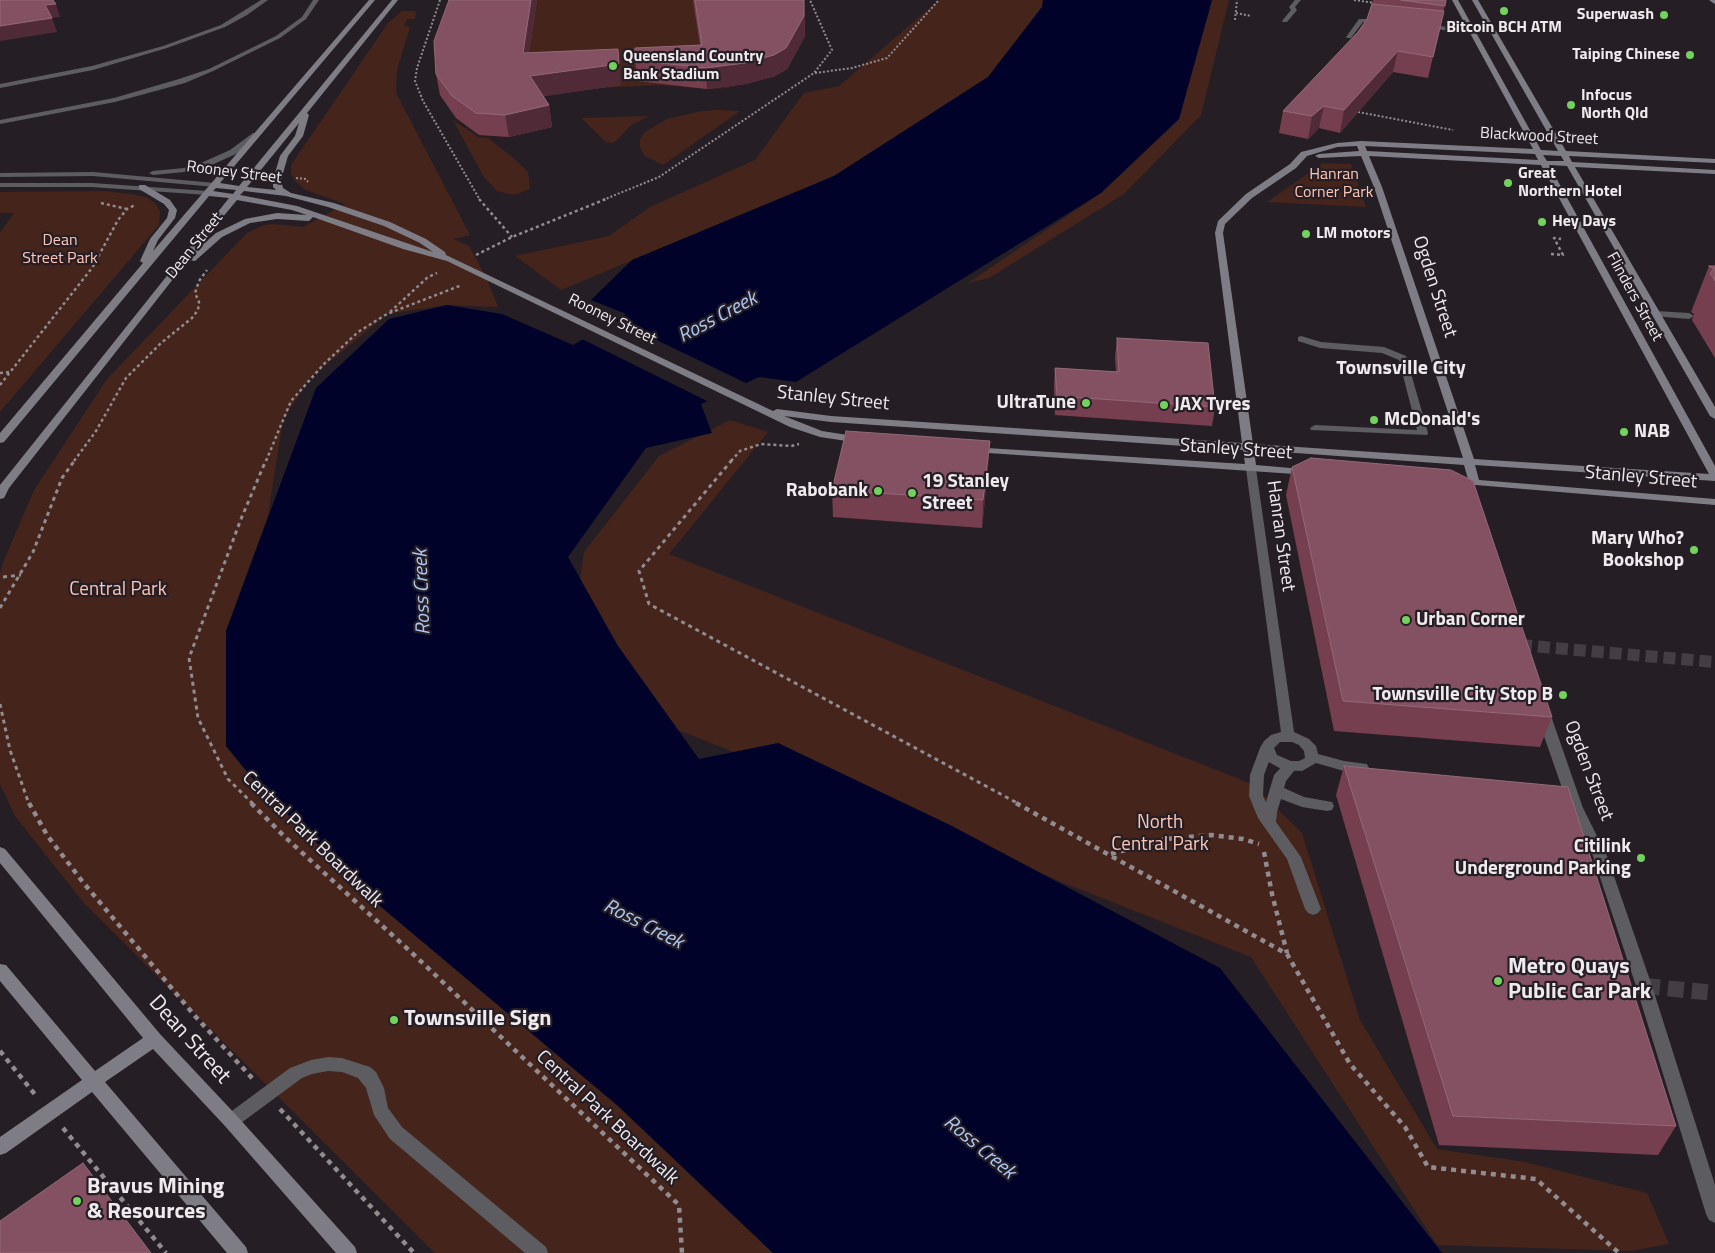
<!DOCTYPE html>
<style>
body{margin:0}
canvas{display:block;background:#261e25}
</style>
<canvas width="1715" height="1253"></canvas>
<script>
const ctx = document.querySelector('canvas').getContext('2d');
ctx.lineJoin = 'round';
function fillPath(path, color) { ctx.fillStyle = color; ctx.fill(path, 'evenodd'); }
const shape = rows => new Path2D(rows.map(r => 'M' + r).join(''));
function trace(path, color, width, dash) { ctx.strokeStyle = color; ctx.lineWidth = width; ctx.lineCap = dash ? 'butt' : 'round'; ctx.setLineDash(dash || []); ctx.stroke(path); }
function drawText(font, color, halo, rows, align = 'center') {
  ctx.font = font + ' "Titillium Web",sans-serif'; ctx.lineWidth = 4.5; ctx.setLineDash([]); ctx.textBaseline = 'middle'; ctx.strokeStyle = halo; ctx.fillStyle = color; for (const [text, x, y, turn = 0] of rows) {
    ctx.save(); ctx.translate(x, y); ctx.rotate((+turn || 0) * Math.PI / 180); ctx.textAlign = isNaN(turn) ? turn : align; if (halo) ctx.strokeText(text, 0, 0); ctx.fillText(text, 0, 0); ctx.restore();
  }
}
const green = shape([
 [459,0,797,0,804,12,805,36,787,69,775,76,726,88,707,89,660,85,597,88,537,97,541,110,552,127,509,137,479,135,456,118,440,95,438,62],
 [939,0,1043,0,1042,7,988,77,834,176,561,290,515,256,609,236,650,207,755,160,804,93,839,86],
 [1212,0,1229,0,1201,115,1124,194,989,278,968,283,1101,193,1179,119],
 [402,11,416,11,415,19,407,19,404,26,410,27,397,70,396,93,470,235,453,239,469,246,485,275,498,307,447,305,387,314,310,378,283,420,268,515,226,631,226,746,257,784,380,906,618,1106,773,1253,435,1253,83,902,15,816,0,784,0,574,2,565,34,490,107,379,247,233,264,225,273,224,303,227,345,204,306,190,296,182,291,174,291,165,388,23],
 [719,110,740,111,663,165,645,156,640,147,640,139,645,132,667,119,702,111],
 [649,116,631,125,617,140,613,143,606,142,581,118],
 [453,120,478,137,488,138,517,161,528,172,530,189,514,195,497,191,484,177],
 [1323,163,1351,164,1366,207,1267,202],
 [103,191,132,194,148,198,156,204,160,212,159,225,0,412,0,233,14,213,0,213,0,192],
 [730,420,768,432,669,554,1252,784,1302,833,1360,1020,1437,1149,1525,1162,1647,1193,1669,1244,1631,1251,1437,1245,1251,957,638,714,577,602,584,552,659,456]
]);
const water = shape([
 [1043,0,1212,0,1179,119,1101,193,796,382,759,377,701,404,712,433,646,448,568,557,618,646,699,759,778,743,950,825,1220,968,1442,1253,773,1253,618,1106,380,906,257,784,226,746,226,631,316,388,389,319,447,305,502,314,573,345,626,314,591,300,632,260,834,176,988,77,1042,7]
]);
const pier = shape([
 [613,319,750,385,711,403,580,338]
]);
const streetTunnelFar1 = shape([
 [1520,645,1715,662]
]);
const streetTunnel = shape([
 [1644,986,1715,993]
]);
const pathFar3 = shape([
 [440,0,417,68,415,81,423,101,480,200],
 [1354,0,1375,3],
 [1236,13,1251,16],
 [1235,20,1237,0],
 [815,73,852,68,887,58,939,0],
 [1358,112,1453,130],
 [296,178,306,179,308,182],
 [603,200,659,177,814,73,832,50,810,0]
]);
const pathFar2 = shape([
 [479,199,512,237],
 [101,203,127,209],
 [1551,254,1563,255,1554,238,1561,239],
 [476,255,512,237,606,199],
 [390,312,428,277,437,273],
 [0,373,10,372],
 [0,385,92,268,118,220,127,209,135,205],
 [74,461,96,431,126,378,161,343,192,318,198,310,199,302,195,293,199,281,207,270],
 [266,461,291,401,324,364,358,332,387,314,462,285],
 [731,461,740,451,761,444,791,446,799,444]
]);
const pathFar1 = shape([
 [732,460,639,571,649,604,1019,804],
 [3,577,21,575],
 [0,608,33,552,62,478,75,460],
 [0,704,10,750,29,804],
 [253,804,228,779,198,718,189,658,241,519,266,460]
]);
const path = shape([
 [29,803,47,835,82,881,195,1016,253,1079],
 [251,803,286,838,412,953,679,1205,682,1253],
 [1016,803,1287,954,1350,1064,1405,1127,1428,1167,1536,1179,1619,1253],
 [1264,852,1272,894,1287,953],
 [1111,854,1166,839,1211,835,1243,839,1259,844],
 [0,1051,37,1097],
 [280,1109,414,1253],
 [63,1128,166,1253]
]);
const lane = shape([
 [261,0,268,0,247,15,225,27,167,48,93,70,0,88,0,84,92,66,163,46,221,25,261,0],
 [313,0,319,0,306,19,280,38,213,71,185,83,115,102,0,124,0,120,114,98,179,79,209,69,276,36,302,17,313,0],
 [1295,0,1301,0,1295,7,1297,10,1287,22,1283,22,1282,21,1291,10,1289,7,1295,0],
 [1359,19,1383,19,1386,21,1383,23,1363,22,1351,38,1347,38,1346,37,1359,19],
 [1423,24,1472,30,1475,32,1472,34,1421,27,1421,25,1423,24],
 [1656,311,1689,313,1694,316,1689,319,1653,316,1653,312,1656,311],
 [1301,336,1321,342,1384,347,1406,356,1428,433,1427,435,1311,430,1310,428,1315,425,1417,430,1399,360,1382,353,1320,348,1298,341,1298,337,1301,336],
 [1267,743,1272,745,1274,748,1264,775,1263,796,1266,802,1274,775,1286,762,1291,761,1296,762,1298,766,1286,781,1284,788,1304,797,1332,802,1334,806,1332,810,1327,811,1302,807,1281,799,1277,812,1276,822,1301,857,1321,909,1318,913,1313,915,1308,913,1305,909,1287,859,1258,818,1249,796,1250,775,1260,748,1262,745,1267,743],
 [328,1057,342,1058,370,1067,376,1072,384,1088,388,1108,402,1127,546,1247,548,1253,525,1253,390,1139,374,1115,366,1088,358,1078,342,1072,328,1071,312,1074,302,1078,237,1126,231,1129,225,1126,222,1121,225,1116,290,1068,311,1060,328,1057]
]);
const street = shape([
 [253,133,260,135,236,154,207,167,184,172,153,175,149,173,153,171,184,168,201,163,230,150,253,133],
 [93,172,215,183,219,185,215,187,93,176,0,177,0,173,93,172],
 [0,183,92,183,208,191,212,193,208,195,92,187,0,187,0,183],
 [1251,466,1256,469,1294,732,1309,739,1316,746,1318,754,1344,761,1367,764,1369,768,1367,772,1362,773,1344,771,1316,763,1302,771,1283,770,1267,761,1260,748,1264,741,1271,735,1281,732,1246,469,1251,466],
 [1280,742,1292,742,1299,745,1304,751,1305,758,1299,761,1291,761,1277,755,1274,748,1280,742],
 [1543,708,1548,710,1550,713,1583,808,1607,856,1652,986,1715,1185,1715,1223,1709,1220,1706,1214,1636,986,1593,856,1569,808,1536,713,1538,710,1543,708]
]);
const secondary = shape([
 [369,0,375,0,220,183,239,186,392,0,398,0,307,113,309,115,303,136,288,156,281,180,283,188,291,193,334,203,390,222,426,239,445,252,446,255,773,411,777,409,831,416,1242,443,1215,233,1218,221,1246,194,1290,164,1301,152,1337,143,1361,141,1533,149,1452,0,1458,0,1541,150,1558,151,1472,0,1478,0,1566,151,1715,159,1715,163,1569,156,1572,162,1715,170,1715,174,1575,167,1715,407,1715,419,1710,416,1567,166,1549,165,1715,466,1715,481,1475,465,1479,480,1715,499,1715,505,1452,483,1450,481,1452,479,1468,479,1464,465,1254,450,1256,465,1313,470,1314,472,1313,474,1309,475,974,452,970,451,969,449,970,447,1245,464,1243,450,831,422,784,416,822,431,860,437,865,440,860,443,820,437,790,427,447,261,403,249,313,217,309,221,277,219,250,223,222,237,195,261,188,260,9,488,4,498,0,499,0,485,229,198,209,196,4,442,0,443,0,433,143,263,140,261,150,239,167,218,169,210,164,204,139,189,139,185,145,185,170,200,177,210,175,218,158,240,153,251,369,0],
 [299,123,295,136,280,156,273,180,273,187,276,190,247,187,299,123],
 [1357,146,1359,151,1319,154,1315,156,1319,158,1361,156,1374,187,1463,458,1253,444,1223,233,1225,224,1252,198,1296,168,1307,156,1337,147,1357,146],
 [1365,146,1535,154,1538,160,1367,151,1365,146],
 [1543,155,1561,156,1564,161,1547,161,1543,155],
 [1369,156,1541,165,1709,474,1474,459,1382,187,1369,156],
 [216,188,236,190,233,194,213,191,216,188],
 [244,191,286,196,328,207,384,226,420,243,433,252,297,206,240,195,244,191],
 [237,200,292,210,307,215,277,213,245,219,216,233,193,253,237,200],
 [1709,0,1715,0,1715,4,1713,3,1709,0],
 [0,847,5,849,160,1034,237,1116,355,1247,357,1253,336,1253,225,1126,153,1049,105,1082,246,1247,248,1253,227,1253,92,1092,6,1153,0,1155,0,1137,82,1080,0,981,0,964,6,965,95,1071,143,1038,0,863,0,847]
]);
const wall = shape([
 [537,0,529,53,621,85,543,96,549,105,552,127,509,137,479,135,456,118,440,95,436,74],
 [693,0,804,0,805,36,787,69,775,76,746,84,707,89,637,81,635,60,700,45],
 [1373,0,1446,0,1428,78,1393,72,1340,133,1319,128,1308,139,1279,133,1283,111,1358,32,1367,19],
 [1709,266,1715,266,1715,358,1692,320,1694,314,1691,312],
 [1117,338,1215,407,1212,426,1055,415,1054,387,1055,368,1116,372,1115,357],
 [1292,467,1552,717,1540,747,1334,731,1286,495],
 [988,468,982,528,833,517,832,490],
 [1344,766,1676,1126,1658,1155,1439,1145,1336,795]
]);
const shadedWall = shape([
 [531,0,537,0,526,74,523,53],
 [56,4,60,17,52,18,57,32,0,41,0,26,45,5],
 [804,16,805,36,787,69,775,76,746,84,707,89,705,68],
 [618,49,621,85,533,98,530,76],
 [1398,51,1393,72,1340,133,1344,110],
 [549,105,552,127,509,137,505,115],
 [1324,106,1319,128,1308,139,1312,116],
 [990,441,988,468,982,528,983,500]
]);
const building = shape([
 [0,0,53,0,56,4,45,5,52,18,0,26,0,0],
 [449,0,531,0,523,53,618,49,619,64,530,76,549,105,505,115,476,113,452,96,436,74,434,41,449,0],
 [695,0,804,0,804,16,786,48,774,55,745,63,705,68,635,60,635,48,702,45,695,0],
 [1401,0,1446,0,1445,6,1401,0],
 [1372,4,1444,11,1433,57,1398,51,1344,110,1324,106,1312,116,1283,111,1358,32,1367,19,1372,4],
 [1709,266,1715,266,1715,281,1710,273,1714,269,1709,266],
 [1117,338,1208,343,1215,407,1057,396,1055,368,1119,372,1117,338],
 [846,431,990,441,983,500,832,490,846,431],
 [1311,458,1451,470,1473,481,1552,717,1343,701,1292,467,1311,458],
 [1344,766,1568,787,1676,1126,1453,1116,1344,766],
 [83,1163,151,1253,0,1253,0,1221,83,1163]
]);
const markers = [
 [1504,11,5,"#72d25d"],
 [1664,15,5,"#72d25d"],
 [1690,55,5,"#72d25d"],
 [613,66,5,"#72d25d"],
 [1571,105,5,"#72d25d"],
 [1508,183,5,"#72d25d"],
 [1542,222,5,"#72d25d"],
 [1306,234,5,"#72d25d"],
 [1086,403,5,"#72d25d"],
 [1164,405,5,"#72d25d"],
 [1374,420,5,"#72d25d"],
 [1624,432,5,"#72d25d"],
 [878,491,5,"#72d25d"],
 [912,493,5,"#72d25d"],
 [1694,550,5,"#72d25d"],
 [1406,620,5,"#72d25d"],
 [1563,695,5,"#72d25d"],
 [1641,858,5,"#72d25d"],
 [1498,981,5,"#72d25d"],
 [394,1020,5,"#72d25d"],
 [77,1201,5,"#72d25d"]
];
const farPoinames = [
 ["Superwash",1654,15,"right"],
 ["Bitcoin BCH ATM",1504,28,"center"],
 ["Taiping Chinese",1680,55,"right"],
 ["Queensland Country",623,57],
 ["Bank Stadium",623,75],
 ["Infocus",1581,96],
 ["North Qld",1581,114],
 ["Great",1518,174],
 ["Northern Hotel",1518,192],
 ["Hey Days",1552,222],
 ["LM motors",1316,234]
];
const farStreetnames = [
 ["Blackwood Street",1539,137,3],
 ["Rooney Street",234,173,7],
 ["Dean Street",195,246,-51],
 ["Flinders Street",1634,297,61],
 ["Rooney Street",612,320,26]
];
const farParknames = [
 ["Hanran",1334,175],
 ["Corner Park",1334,193],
 ["Dean",60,241],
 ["Street Park",60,259]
];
const streetNames = [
 ["Ogden Street",1434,287,72],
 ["Stanley Street",833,399,6],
 ["Stanley Street",1236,450,4],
 ["Stanley Street",1641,478,5],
 ["Hanran Street",1280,536,82],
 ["Ogden Street",1588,771,69],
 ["Central Park Boardwalk",312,840,44],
 ["Central Park Boardwalk",607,1118,43]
];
const poiNames = [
 ["UltraTune",1076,403],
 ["JAX Tyres",1174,405,"left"],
 ["McDonald's",1384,420,"left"],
 ["NAB",1634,432,"left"],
 ["19 Stanley",922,482,"left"],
 ["Street",922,504,"left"],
 ["Rabobank",868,491],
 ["Mary Who?",1684,539],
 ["Bookshop",1684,561],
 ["Urban Corner",1416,620,"left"],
 ["Townsville City Stop B",1553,695],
 ["Citilink",1631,847],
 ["Underground Parking",1631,869]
];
const parkNames = [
 ["Central Park",118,590],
 ["North",1160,823],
 ["Central Park",1160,845]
];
const waterNames = [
 ["Ross Creek",718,318,-28],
 ["Ross Creek",423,592,-92],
 ["Ross Creek",643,925,27],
 ["Ross Creek",979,1148,40]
];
const farDistrictnames = [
 ["Townsville City",1401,369]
];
const nearPoinames = [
 ["Metro Quays",1508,968],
 ["Public Car Park",1508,993],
 ["Townsville Sign",404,1020],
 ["Bravus Mining",87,1188],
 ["& Resources",87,1213]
];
const nearStreetnames = [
 ["Dean Street",189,1040,48]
];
fillPath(green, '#44241b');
fillPath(water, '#00022a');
fillPath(pier, '#261e25');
trace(streetTunnelFar1, '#443d43', 12, [12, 6]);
trace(streetTunnel, '#443d43', 16, [16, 8]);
trace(pathFar3, '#928c91', 2, [2, 2]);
trace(pathFar2, '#928c91', 2.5, [3, 3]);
trace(pathFar1, '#928c91', 3, [4, 4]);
trace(path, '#928c91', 4.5, [5, 5]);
fillPath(lane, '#5c5c61');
fillPath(street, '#5c5c61');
fillPath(secondary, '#7e7d85');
fillPath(wall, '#763f50');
fillPath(shadedWall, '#512a38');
fillPath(building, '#835161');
trace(building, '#946977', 1);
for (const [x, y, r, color] of markers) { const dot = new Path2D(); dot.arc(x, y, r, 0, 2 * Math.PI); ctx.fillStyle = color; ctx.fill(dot); trace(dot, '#261e25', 2); }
drawText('bold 16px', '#efeaee', '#261e25', farPoinames, 'left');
drawText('16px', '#efeaee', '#261e25', farStreetnames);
drawText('16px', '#ffc6b5', '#261e25', farParknames);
drawText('19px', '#efeaee', '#261e25', streetNames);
drawText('bold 19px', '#efeaee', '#261e25', poiNames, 'right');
drawText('19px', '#ffc6b5', '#261e25', parkNames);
drawText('italic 20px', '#acc9f5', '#261e25', waterNames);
drawText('bold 20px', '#efeaee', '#261e25', farDistrictnames);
drawText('bold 22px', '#efeaee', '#261e25', nearPoinames, 'left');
drawText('22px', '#efeaee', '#261e25', nearStreetnames);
</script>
